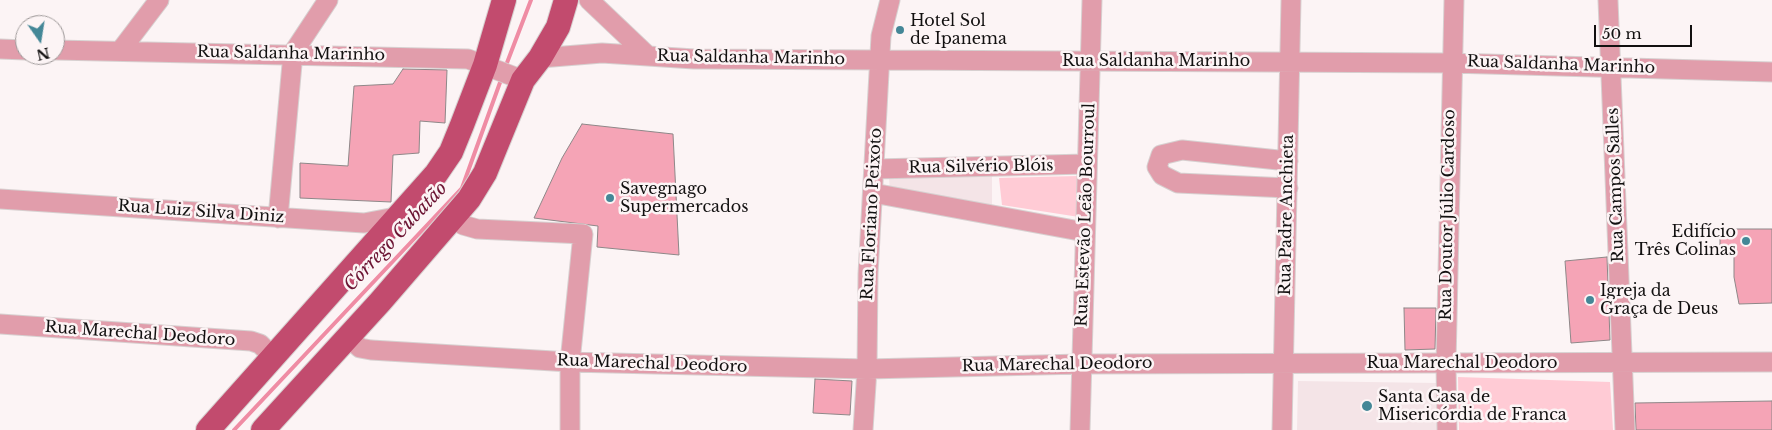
<!DOCTYPE html>
<meta charset="utf-8">
<style>
body{margin:0}
#map{position:relative;width:1772px;height:430px;overflow:hidden;background:#fcf4f5;font-family:"Libre Baskerville",serif}
canvas{display:block}
.north{position:absolute;left:15px;top:15px;width:50px;height:50px;box-sizing:border-box;background:#fcf4f5;border:1px solid #9e9999;border-radius:50%;rotate:167deg;font-size:14px;font-weight:700;line-height:20px;text-align:center;color:#121010}
.north::after{content:'';display:block;margin:auto;width:18px;height:22px;background:#448797;clip-path:polygon(50% 0,100% 100%,50% 72%,0 100%)}
.scale{position:absolute;left:1594px;top:25px;width:98px;height:22px;box-sizing:border-box;border:2px solid #121010;border-top:0;padding-left:6px;font-size:15px;line-height:18px;white-space:nowrap;color:#121010;-webkit-text-stroke:4px #fcf4f5;paint-order:stroke}
</style>
<div id="map">
<canvas width="1772" height="430"></canvas>
<div class="north">N</div>
<div class="scale">50 m</div>
</div>
<script>
const ctx = document.querySelector('canvas').getContext('2d');
ctx.lineJoin = 'round';
function fillPath(path, color) { ctx.fillStyle = color; ctx.fill(path, 'evenodd'); }
const shape = rows => new Path2D(rows.map(r => 'M' + r).join(''));
function trace(path, color, width, dash) { ctx.strokeStyle = color; ctx.lineWidth = width; ctx.lineCap = dash ? 'butt' : 'round'; ctx.setLineDash(dash || []); ctx.stroke(path); }
function drawText(font, color, halo, rows, align = 'center') {
  ctx.font = font + ' "Libre Baskerville",serif'; ctx.lineWidth = 5; ctx.setLineDash([]); ctx.textBaseline = 'middle'; ctx.strokeStyle = halo; ctx.fillStyle = color; for (const [text, x, y, turn = 0] of rows) {
    ctx.save(); ctx.translate(x, y); ctx.rotate((+turn || 0) * Math.PI / 180); ctx.textAlign = isNaN(turn) ? turn : align; if (halo) ctx.strokeText(text, 0, 0); ctx.fillText(text, 0, 0); ctx.restore();
  }
}
const built = shape([
 [992,174,992,206,890,193,889,177],
 [1298,381,1437,383,1438,430,1297,430]
]);
const green = shape([
 [1078,176,1079,217,1002,205,999,178],
 [1458,377,1610,382,1613,430,1459,430]
]);
const stream = shape([
 [505,68,531,0],
 [234,430,462,188,502,77]
]);
const building = shape([
 [403,69,447,70,445,123,420,121,419,153,393,155,391,202,300,198,300,163,348,166,354,86,393,84,403,69],
 [582,124,673,134,679,255,597,247,598,226,534,218,562,158,582,124],
 [1720,229,1772,229,1772,303,1739,304,1734,277,1734,253,1720,253,1720,229],
 [1607,257,1610,340,1571,343,1565,261,1607,257],
 [1404,308,1436,308,1435,349,1405,350,1404,308],
 [815,379,852,381,850,415,813,413,815,379],
 [1772,401,1772,430,1636,430,1635,403,1772,401]
]);
const minor = shape([
 [589,0,648,56],
 [1608,0,1625,430],
 [0,49,25,50],
 [55,50,468,59,523,80],
 [121,50,159,0],
 [540,58,602,53,694,59,1451,63,1772,72],
 [874,169,1087,164],
 [1288,188,1178,183,1162,175,1157,167,1161,155,1182,150,1288,161],
 [873,193,1085,232],
 [0,199,364,223,401,216],
 [457,215,463,225,477,229,583,234,570,362,570,430],
 [278,218,293,53,328,0],
 [0,324,251,341,260,344,274,358],
 [347,336,360,348,371,350,570,362,867,369,1082,364,1772,362],
 [863,430,867,369,868,274,881,36,890,0],
 [1080,430,1092,0],
 [1282,430,1291,0],
 [1447,430,1446,363,1454,0]
]);
const major = shape([
 [208,430,436,174,451,152,462,125,485,65,504,0],
 [263,430,380,302,469,199,485,173,523,80,540,58,558,27,566,0]
]);
const markers = [
 [900,30,5,"#448797"],
 [610,198,5,"#448797"],
 [1746,241,5,"#448797"],
 [1590,300,5,"#448797"],
 [1367,406,6,"#448797"]
];
const poiNames = [
 ["Hotel Sol",910,21],
 ["de Ipanema",910,39],
 ["Savegnago",620,189],
 ["Supermercados",620,207],
 ["Edifício",1736,232,"right"],
 ["Três Colinas",1736,250,"right"],
 ["Igreja da",1600,291],
 ["Graça de Deus",1600,309],
 ["Santa Casa de",1378,397],
 ["Misericórdia de Franca",1378,415]
];
const streetNames = [
 ["Rua Saldanha Marinho",291,54,1],
 ["Rua Saldanha Marinho",751,58,1],
 ["Rua Saldanha Marinho",1156,61],
 ["Rua Saldanha Marinho",1561,65,2],
 ["Rua Silvério Blóis",981,167,-1],
 ["Rua Campos Salles",1616,185,-92],
 ["Rua Luiz Silva Diniz",201,212,4],
 ["Rua Floriano Peixoto",872,214,-87],
 ["Rua Estevão Leão Bourroul",1086,215,-88],
 ["Rua Padre Anchieta",1287,215,-89],
 ["Rua Doutor Júlio Cardoso",1448,215,-89],
 ["Rua Marechal Deodoro",140,334,4],
 ["Rua Marechal Deodoro",1462,363],
 ["Rua Marechal Deodoro",652,364,2],
 ["Rua Marechal Deodoro",1057,365,-1]
];
const waterNames = [
 ["Córrego Cubatão",396,237,-47]
];
fillPath(built, '#f4e4e7');
fillPath(green, '#ffcbd5');
trace(stream, '#ef8ca4', 4);
fillPath(building, '#f5a4b6');
trace(building, '#8e8788', 1);
trace(minor, '#d7d0d0', 21);
trace(major, '#d7d0d0', 26);
trace(minor, '#e19dab', 19);
trace(major, '#c24b6e', 24);
for (const [x, y, r, color] of markers) { const dot = new Path2D(); dot.arc(x, y, r, 0, 2 * Math.PI); ctx.fillStyle = color; ctx.fill(dot); trace(dot, '#fcf4f5', 2); }
drawText('16px', '#121010', '#fcf4f5', poiNames, 'left');
drawText('16px', '#121010', '#fcf4f5', streetNames);
drawText('italic 18px', '#6b1332', '#fcf4f5', waterNames);
</script>
